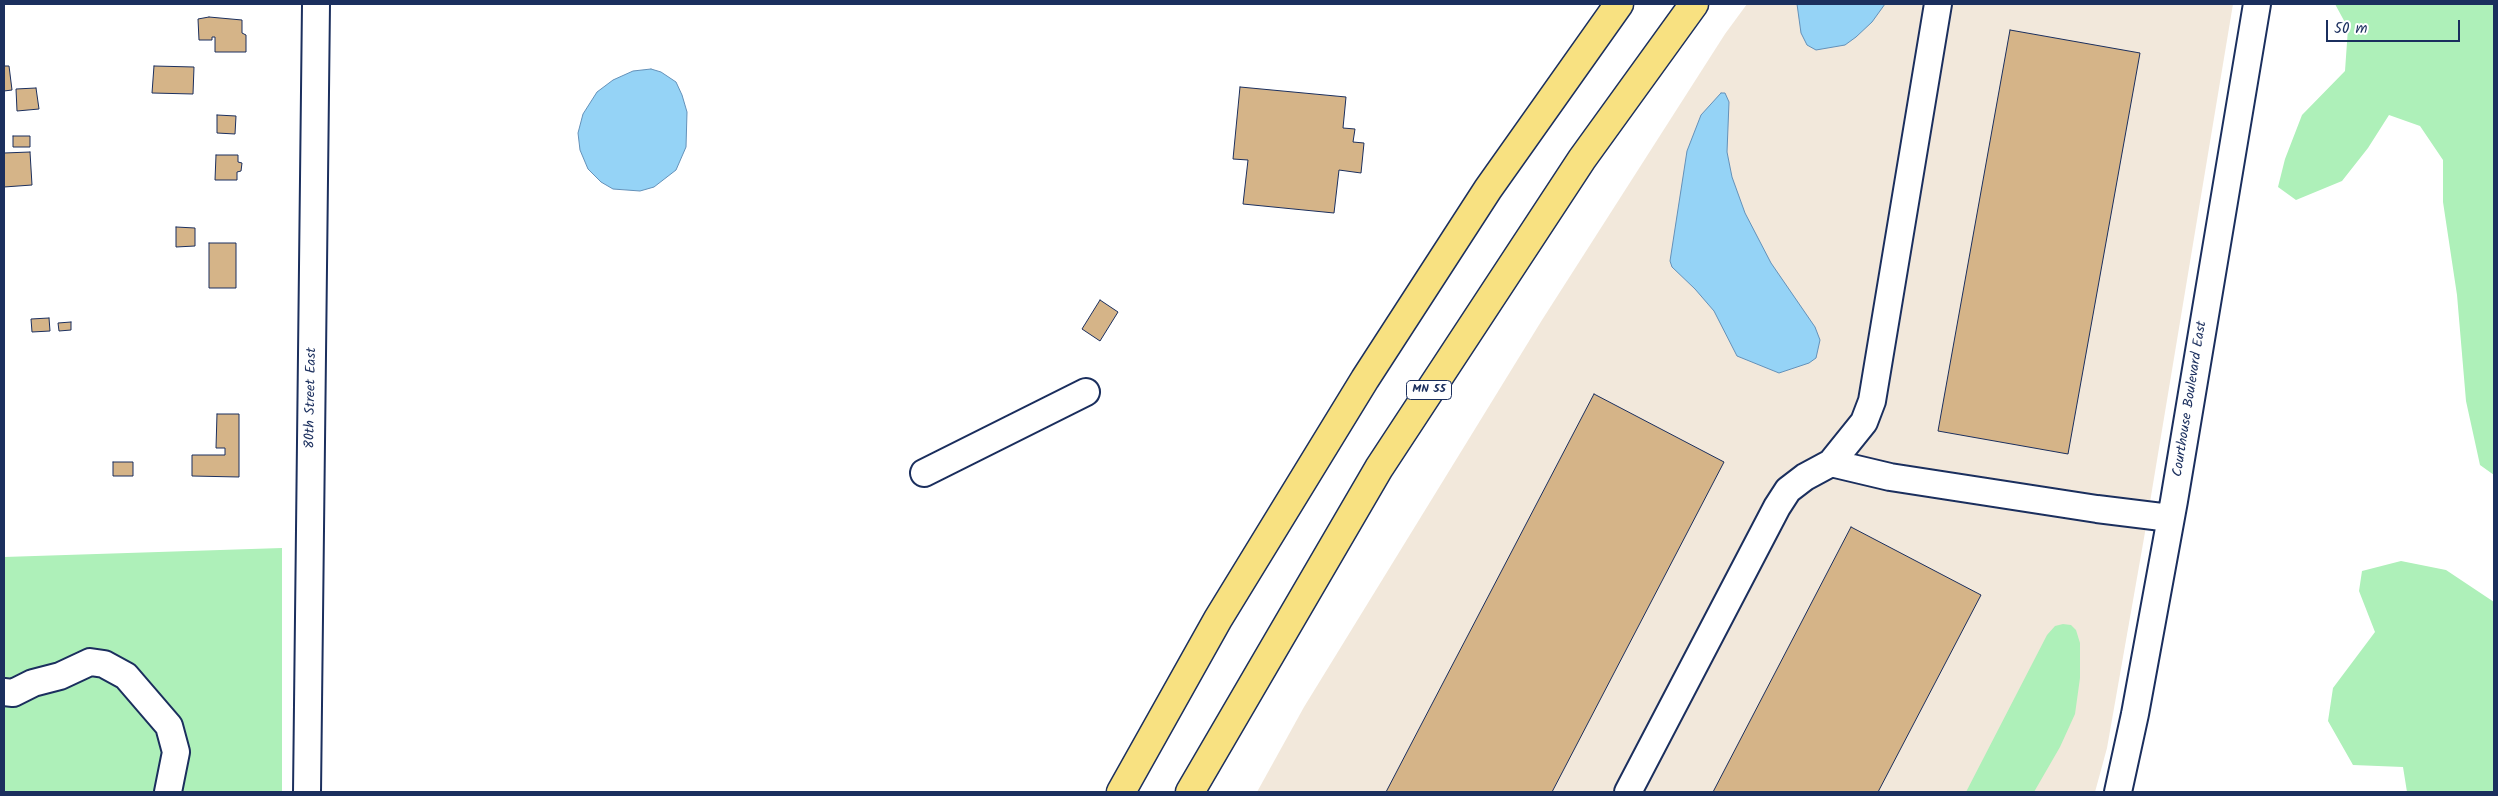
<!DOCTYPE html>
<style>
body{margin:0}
#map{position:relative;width:2498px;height:796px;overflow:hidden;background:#fff;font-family:Kalam,sans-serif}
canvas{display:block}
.frame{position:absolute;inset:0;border:5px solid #1b2f5e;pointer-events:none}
.scale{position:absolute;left:2326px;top:20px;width:134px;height:22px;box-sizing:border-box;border:2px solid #1b2f5e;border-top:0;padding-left:6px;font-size:15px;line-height:18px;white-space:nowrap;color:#1b2f5e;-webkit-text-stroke:4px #fff;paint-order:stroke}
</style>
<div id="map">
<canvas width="2498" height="796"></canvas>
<div class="frame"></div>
<div class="scale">50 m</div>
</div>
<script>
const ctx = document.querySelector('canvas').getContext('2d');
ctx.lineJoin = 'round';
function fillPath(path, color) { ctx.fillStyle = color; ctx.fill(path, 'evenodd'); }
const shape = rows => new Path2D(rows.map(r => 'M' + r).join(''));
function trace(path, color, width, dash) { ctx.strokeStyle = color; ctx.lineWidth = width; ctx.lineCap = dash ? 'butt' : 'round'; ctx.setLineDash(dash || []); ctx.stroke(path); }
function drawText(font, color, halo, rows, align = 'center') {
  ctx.font = font + ' Kalam,sans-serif'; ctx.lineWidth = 4.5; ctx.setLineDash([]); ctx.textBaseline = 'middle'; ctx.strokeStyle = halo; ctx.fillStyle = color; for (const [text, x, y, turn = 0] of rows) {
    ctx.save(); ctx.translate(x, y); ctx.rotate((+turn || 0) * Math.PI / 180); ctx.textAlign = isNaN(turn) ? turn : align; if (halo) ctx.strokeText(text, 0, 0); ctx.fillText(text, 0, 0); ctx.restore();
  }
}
const built = shape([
 [1747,4,2233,4,2144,538,2107,748,2095,792,1257,792,1304,707,1542,320,1725,34]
]);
const green = shape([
 [2335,4,2494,4,2494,475,2480,465,2466,401,2457,295,2443,202,2443,160,2420,126,2389,115,2368,148,2342,181,2296,200,2278,187,2285,159,2302,115,2345,71,2348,28],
 [282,548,282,792,4,792,4,557],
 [2401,561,2446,570,2494,602,2494,792,2407,792,2403,767,2353,765,2328,721,2333,688,2375,632,2359,591,2362,571],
 [2063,624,2071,625,2076,630,2080,643,2080,678,2075,714,2060,747,2034,792,1966,792,2047,635,2055,626]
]);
const water = shape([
 [1797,4,1885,4,1872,22,1856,37,1845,45,1816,50,1807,45,1801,33,1797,4],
 [651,69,661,72,676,82,682,95,687,112,686,147,676,170,654,187,640,191,613,189,601,182,588,169,580,150,578,133,583,114,597,92,613,80,633,71,651,69],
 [1721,93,1725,93,1729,102,1727,152,1732,177,1745,213,1771,263,1815,327,1820,340,1816,358,1809,363,1779,373,1737,356,1714,311,1695,289,1672,267,1670,261,1687,151,1701,115,1721,93]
]);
const building = shape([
 [209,17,242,20,242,33,246,35,246,52,215,52,215,37,212,37,212,40,199,40,198,19,209,17],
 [2010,30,2140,53,2068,454,1938,431,2010,30],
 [4,66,9,66,12,90,4,91,4,66],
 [154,66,194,67,193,94,152,93,154,66],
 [1240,87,1346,97,1343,128,1355,129,1353,142,1364,143,1361,173,1339,170,1334,213,1243,204,1248,160,1233,159,1240,87],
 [36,88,39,109,17,111,16,89,36,88],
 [217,115,236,116,235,134,217,133,217,115],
 [13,136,30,136,30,147,13,147,13,136],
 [30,152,32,185,4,187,4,153,30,152],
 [216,155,238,155,238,162,242,163,241,171,237,172,237,180,215,180,216,155],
 [176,227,195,228,195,246,176,247,176,227],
 [209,243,236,243,236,288,209,288,209,243],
 [1100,300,1118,312,1100,341,1082,329,1100,300],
 [49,318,50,331,32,332,31,319,49,318],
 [71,322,71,330,59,331,58,323,71,322],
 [1594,394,1724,462,1552,792,1386,792,1594,394],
 [217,414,239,414,239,477,192,476,192,455,225,455,225,448,216,448,217,414],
 [113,462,133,462,133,476,113,476,113,462],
 [1851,527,1981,595,1878,792,1713,792,1851,527]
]);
const minor = shape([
 [1831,463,1890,477,2097,509,2170,518],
 [924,473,1086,392],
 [4,692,13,693,33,683,60,676,90,662,104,664,126,676,169,726,176,752,168,792],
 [307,792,316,4],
 [1628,792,1777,507,1788,490,1805,477,1831,463,1864,422,1872,401,1938,4],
 [2118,792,2135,714,2174,501,2257,4]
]);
const highway = shape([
 [1121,792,1218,619,1365,379,1488,189,1619,4],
 [1190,792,1379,468,1582,159,1694,4]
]);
const shields = [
 [1429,390,45]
];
const shieldNames = [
 ["MN 55",1429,390]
];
const streetNames = [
 ["80th Street East",312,398,-89],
 ["Courthouse Boulevard East",2191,399,-81]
];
fillPath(built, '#f2e8db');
fillPath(green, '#aef0b9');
fillPath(water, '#95d3f6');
trace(water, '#6491b9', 1);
fillPath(building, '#d5b488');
trace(building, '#1b2f5e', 1);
trace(minor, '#1b2f5e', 30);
trace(highway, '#1b2f5e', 31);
trace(minor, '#fff', 26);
trace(highway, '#f8e181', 28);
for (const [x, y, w] of shields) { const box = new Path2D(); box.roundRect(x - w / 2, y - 9.5, w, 19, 4); ctx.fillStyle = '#fff'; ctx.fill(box); trace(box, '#1b2f5e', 1); }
drawText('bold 12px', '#1b2f5e', null, shieldNames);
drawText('14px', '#1b2f5e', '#fff', streetNames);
</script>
